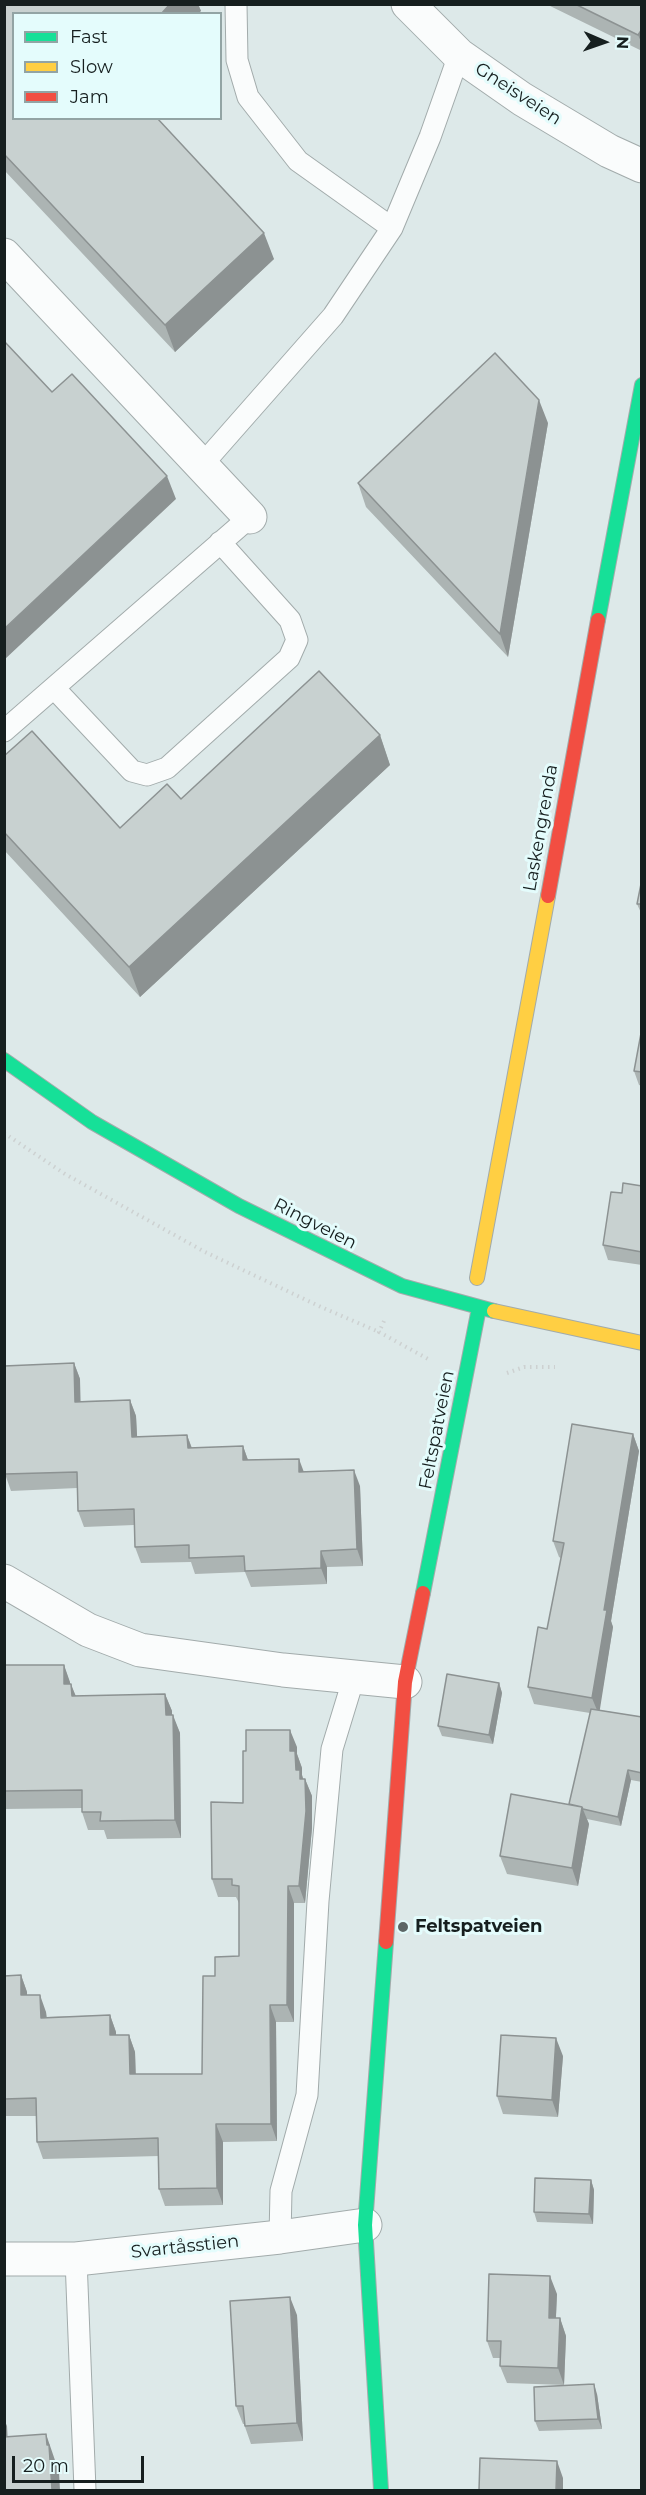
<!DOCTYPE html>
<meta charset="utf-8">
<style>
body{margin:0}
#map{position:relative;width:646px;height:2495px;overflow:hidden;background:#dde9e9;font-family:Montserrat,sans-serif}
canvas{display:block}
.frame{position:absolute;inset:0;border:6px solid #161f1f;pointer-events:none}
.legend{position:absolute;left:12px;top:12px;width:210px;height:108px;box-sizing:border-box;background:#e4fcfc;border:2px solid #92a4a4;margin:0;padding:8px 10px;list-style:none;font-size:18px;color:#161f1f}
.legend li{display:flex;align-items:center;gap:12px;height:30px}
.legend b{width:30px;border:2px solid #92a4a4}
.north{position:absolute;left:574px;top:12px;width:60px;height:60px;-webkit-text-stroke:4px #e4fcfc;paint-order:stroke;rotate:92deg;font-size:16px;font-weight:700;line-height:24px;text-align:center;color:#161f1f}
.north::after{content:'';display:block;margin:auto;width:21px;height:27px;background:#161f1f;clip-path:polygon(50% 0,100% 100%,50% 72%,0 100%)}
.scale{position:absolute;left:12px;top:2456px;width:132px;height:27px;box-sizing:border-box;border:3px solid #161f1f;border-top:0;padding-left:8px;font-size:18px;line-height:21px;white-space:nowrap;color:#161f1f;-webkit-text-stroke:4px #e4fcfc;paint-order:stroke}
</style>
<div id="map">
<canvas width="646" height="2495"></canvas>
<div class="frame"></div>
<ul class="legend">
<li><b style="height:8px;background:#16e098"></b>Fast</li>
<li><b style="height:8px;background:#ffcf43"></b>Slow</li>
<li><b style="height:8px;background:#f24e42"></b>Jam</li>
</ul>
<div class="north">N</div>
<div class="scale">20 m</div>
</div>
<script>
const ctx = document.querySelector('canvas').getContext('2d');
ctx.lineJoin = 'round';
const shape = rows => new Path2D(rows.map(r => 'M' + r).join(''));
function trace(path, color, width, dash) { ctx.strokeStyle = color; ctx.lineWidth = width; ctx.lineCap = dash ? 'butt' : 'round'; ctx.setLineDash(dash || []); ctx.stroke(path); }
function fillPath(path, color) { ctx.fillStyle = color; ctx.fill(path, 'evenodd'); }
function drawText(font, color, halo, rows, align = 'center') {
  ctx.font = font + ' Montserrat,sans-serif'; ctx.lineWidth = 6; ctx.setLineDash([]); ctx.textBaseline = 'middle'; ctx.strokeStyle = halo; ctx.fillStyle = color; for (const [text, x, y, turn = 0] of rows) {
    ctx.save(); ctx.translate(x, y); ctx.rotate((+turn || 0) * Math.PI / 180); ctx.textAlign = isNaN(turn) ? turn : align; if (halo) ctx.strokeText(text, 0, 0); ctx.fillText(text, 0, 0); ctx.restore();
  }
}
const path = shape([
 [4,1133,65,1174,205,1252,321,1307,379,1332],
 [384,1321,379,1332,428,1359],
 [507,1373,524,1367,555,1367]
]);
const lane = shape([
 [236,4,237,60,248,97,298,161,392,228],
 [201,466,333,316,392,228,430,137,459,55],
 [54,688,132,771,147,775,167,768,289,658,297,640,290,620,220,542],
 [4,731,250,517],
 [280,2237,281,2191,307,2095,318,1901,332,1749,354,1677],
 [76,2259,85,2490]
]);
const street = shape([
 [408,4,459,55,522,99,609,151,642,166],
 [4,255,250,517],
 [4,1581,88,1630,140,1650,283,1670,405,1682],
 [4,2259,76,2259,280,2237,365,2225]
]);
const fast = shape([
 [598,620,642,385],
 [4,1060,92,1122,239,1206,402,1286,494,1311],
 [423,1593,479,1308],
 [381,2490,365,2225,386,1942]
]);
const slow = shape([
 [477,1278,548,896],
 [494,1311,642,1343]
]);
const jam = shape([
 [548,896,598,620],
 [386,1942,405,1682,423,1593]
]);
const wall = shape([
 [4,4,198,4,201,11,14,14,274,259,175,352,4,170],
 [546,4,642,4,642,51],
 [548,423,508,657,366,507,358,483],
 [380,735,390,765,140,997,4,850,4,756,120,828,181,799],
 [642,879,642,915,637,904],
 [642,1028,642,1086,639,1085,634,1071],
 [642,1186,642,1265,608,1260,603,1245,622,1193],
 [74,1363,80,1379,80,1401,130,1400,136,1416,137,1437,187,1435,192,1448,243,1446,248,1460,303,1472,360,1486,363,1566,327,1567,327,1584,251,1587,245,1572,195,1574,191,1562,141,1563,135,1547,134,1525,84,1527,78,1511,77,1488,11,1491,5,1474],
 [633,1434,639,1451,611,1621,613,1627,599,1710,642,1717,642,1782,631,1780,621,1826,587,1819,589,1824,578,1886,507,1874,500,1856,569,1804,590,1713,534,1704,528,1687,547,1629,561,1558,559,1557,553,1541],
 [4,1665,64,1665,70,1684,76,1696,165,1694,172,1711,172,1715,180,1733,181,1838,107,1839,104,1830,88,1830,82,1812,82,1808,4,1809],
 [499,1683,502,1693,493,1744,442,1736,438,1726],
 [297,1747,297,1754,302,1768,302,1775,303,1779,305,1779,312,1796,312,1828,305,1903,294,1903,294,2022,276,2022,277,2141,223,2142,223,2205,165,2206,159,2189,159,2156,43,2159,37,2142,36,2116,4,2116,4,1976,21,1975,27,1992,27,1995,46,2012,47,2017,110,2015,116,2032,116,2035,129,2035,135,2052,136,2074,202,2074,215,1976,239,1956,239,1903,236,1897,218,1897,212,1879,243,1803],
 [563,2056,558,2117,503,2114,497,2096],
 [591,2180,594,2190,593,2224,537,2222,534,2212],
 [557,2294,556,2318,560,2318,566,2336,564,2385,507,2383,500,2366,500,2358,493,2358,487,2341],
 [297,2315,303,2441,251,2444,244,2424,243,2424,236,2406],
 [597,2394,602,2429,539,2431,535,2421]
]);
const shadedWall = shape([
 [170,4,198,4,201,11,198,14,161,14],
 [642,29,642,44,638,35],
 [264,233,274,259,175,352,165,325],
 [539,400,548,423,508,657,500,634],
 [167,476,176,499,4,660,4,629],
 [380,735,390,765,140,997,129,967],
 [74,1363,80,1379,81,1418,75,1402],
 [130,1400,136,1416,138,1453,132,1437],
 [633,1434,639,1451,611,1621,613,1627,599,1715,592,1698,604,1610],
 [187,1435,193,1452,188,1448],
 [243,1446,249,1463,243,1460],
 [299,1459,305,1475,299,1472],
 [354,1470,360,1486,363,1566,357,1549],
 [321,1551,327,1567,327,1584,321,1568],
 [64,1665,70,1682,70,1702,64,1684],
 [499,1683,502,1693,493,1744,489,1735],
 [71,1684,78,1702,72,1696],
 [165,1694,172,1711,172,1733,166,1715],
 [173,1715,180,1733,181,1838,175,1820],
 [290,1730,297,1747,297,1754,302,1768,302,1775,305,1785,305,1779,312,1796,312,1828,305,1903,299,1886,296,1770,290,1751],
 [628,1770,631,1780,621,1826,618,1817],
 [582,1807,589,1824,578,1886,572,1868],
 [288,1886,294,1903,294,2022,287,2005],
 [21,1975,27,1992,27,2013,21,1995],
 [40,1995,46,2012,47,2035,41,2018],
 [270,2005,276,2022,277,2141,271,2124],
 [110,2015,116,2032,116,2052,110,2035],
 [129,2035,135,2052,136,2091,130,2074],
 [556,2038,563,2056,558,2117,552,2100],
 [216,2124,223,2142,223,2205,217,2188],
 [591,2180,594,2190,593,2224,589,2214],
 [550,2276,557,2294,555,2335,549,2318],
 [290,2297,297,2315,303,2441,297,2423],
 [560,2318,566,2336,564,2385,558,2368],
 [594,2384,597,2394,602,2429,598,2419],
 [4,2419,7,2426,9,2464,4,2451],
 [46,2434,59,2472,60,2490,52,2490],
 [557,2461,563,2478,563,2490,556,2490]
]);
const building = shape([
 [4,4,170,4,161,14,14,14,14,118,157,118,264,233,165,325,4,154,4,4],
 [575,4,642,4,642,29,638,35,575,4],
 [4,341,52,392,72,374,167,476,4,629,4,341],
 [495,353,539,400,500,634,358,483,495,353],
 [319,671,380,735,129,967,4,832,4,756,32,731,120,828,167,784,181,799,319,671],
 [642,879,642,904,637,904,642,879],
 [642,1028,642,1072,634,1071,642,1028],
 [623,1183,642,1186,642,1252,603,1245,611,1192,622,1193,623,1183],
 [74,1363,75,1402,130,1400,132,1437,187,1435,188,1448,243,1446,243,1460,299,1459,299,1472,354,1470,357,1549,321,1551,321,1568,245,1571,244,1556,189,1558,189,1545,135,1547,134,1509,78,1511,77,1472,5,1474,4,1366,74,1363],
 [572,1424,633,1434,604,1610,607,1610,592,1698,528,1687,538,1627,547,1629,564,1543,553,1541,572,1424],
 [4,1665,64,1665,64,1684,71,1684,72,1696,165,1694,166,1715,173,1715,175,1820,100,1821,101,1812,82,1812,82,1790,4,1791,4,1665],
 [447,1674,499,1683,489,1735,438,1726,447,1674],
 [591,1709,642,1717,642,1773,628,1770,618,1817,583,1809,582,1807,569,1804,591,1709],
 [246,1730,290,1730,290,1751,295,1751,296,1770,300,1770,300,1779,305,1779,306,1811,299,1886,288,1886,287,2005,270,2005,271,2124,216,2124,217,2188,159,2189,158,2138,37,2142,36,2098,4,2099,4,1976,21,1975,21,1995,40,1995,41,2018,110,2015,110,2035,129,2035,130,2074,202,2074,203,1976,215,1976,215,1957,239,1956,239,1886,232,1885,232,1879,212,1879,211,1802,243,1803,243,1751,246,1751,246,1730],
 [511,1794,582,1807,572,1868,500,1856,511,1794],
 [501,2035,556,2038,552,2100,497,2096,501,2035],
 [535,2178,591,2180,589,2214,534,2212,535,2178],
 [489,2274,550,2276,549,2318,560,2318,558,2368,500,2366,501,2341,487,2341,489,2274],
 [290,2297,297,2423,245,2426,243,2406,236,2406,230,2301,290,2297],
 [594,2384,598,2419,535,2421,534,2387,594,2384],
 [46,2434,47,2445,49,2445,52,2490,4,2490,4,2437,46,2434],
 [480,2458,557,2461,556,2490,479,2490,480,2458]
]);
const markers = [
 [403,1927,6,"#5c6666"]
];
const streetNames = [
 ["Gneisveien",518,94,33],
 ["Laskengrenda",541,828,-80],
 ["Ringveien",315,1224,27],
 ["Feltspatveien",437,1430,-79],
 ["Svartåsstien",185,2247,-6]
];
const poiNames = [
 ["Feltspatveien",415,1927]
];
trace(lane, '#a2abab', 23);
trace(street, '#a2abab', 35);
trace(fast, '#a2abab', 16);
trace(slow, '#a2abab', 16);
trace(jam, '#a2abab', 16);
trace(path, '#cdd1d1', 4, [1.5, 4.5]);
trace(lane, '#fafcfc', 21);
trace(street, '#fafcfc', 33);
trace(fast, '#16e098', 14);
trace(slow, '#ffcf43', 14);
trace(jam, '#f24e42', 14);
fillPath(wall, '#acb4b3');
fillPath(shadedWall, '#8c9292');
fillPath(building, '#c8d1d0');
trace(building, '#8c9292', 1.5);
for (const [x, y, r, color] of markers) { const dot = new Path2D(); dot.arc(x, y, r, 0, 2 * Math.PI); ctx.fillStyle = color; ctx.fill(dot); trace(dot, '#e4fcfc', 2); }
drawText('18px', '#161f1f', '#e4fcfc', streetNames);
drawText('bold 18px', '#161f1f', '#e4fcfc', poiNames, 'left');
</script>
